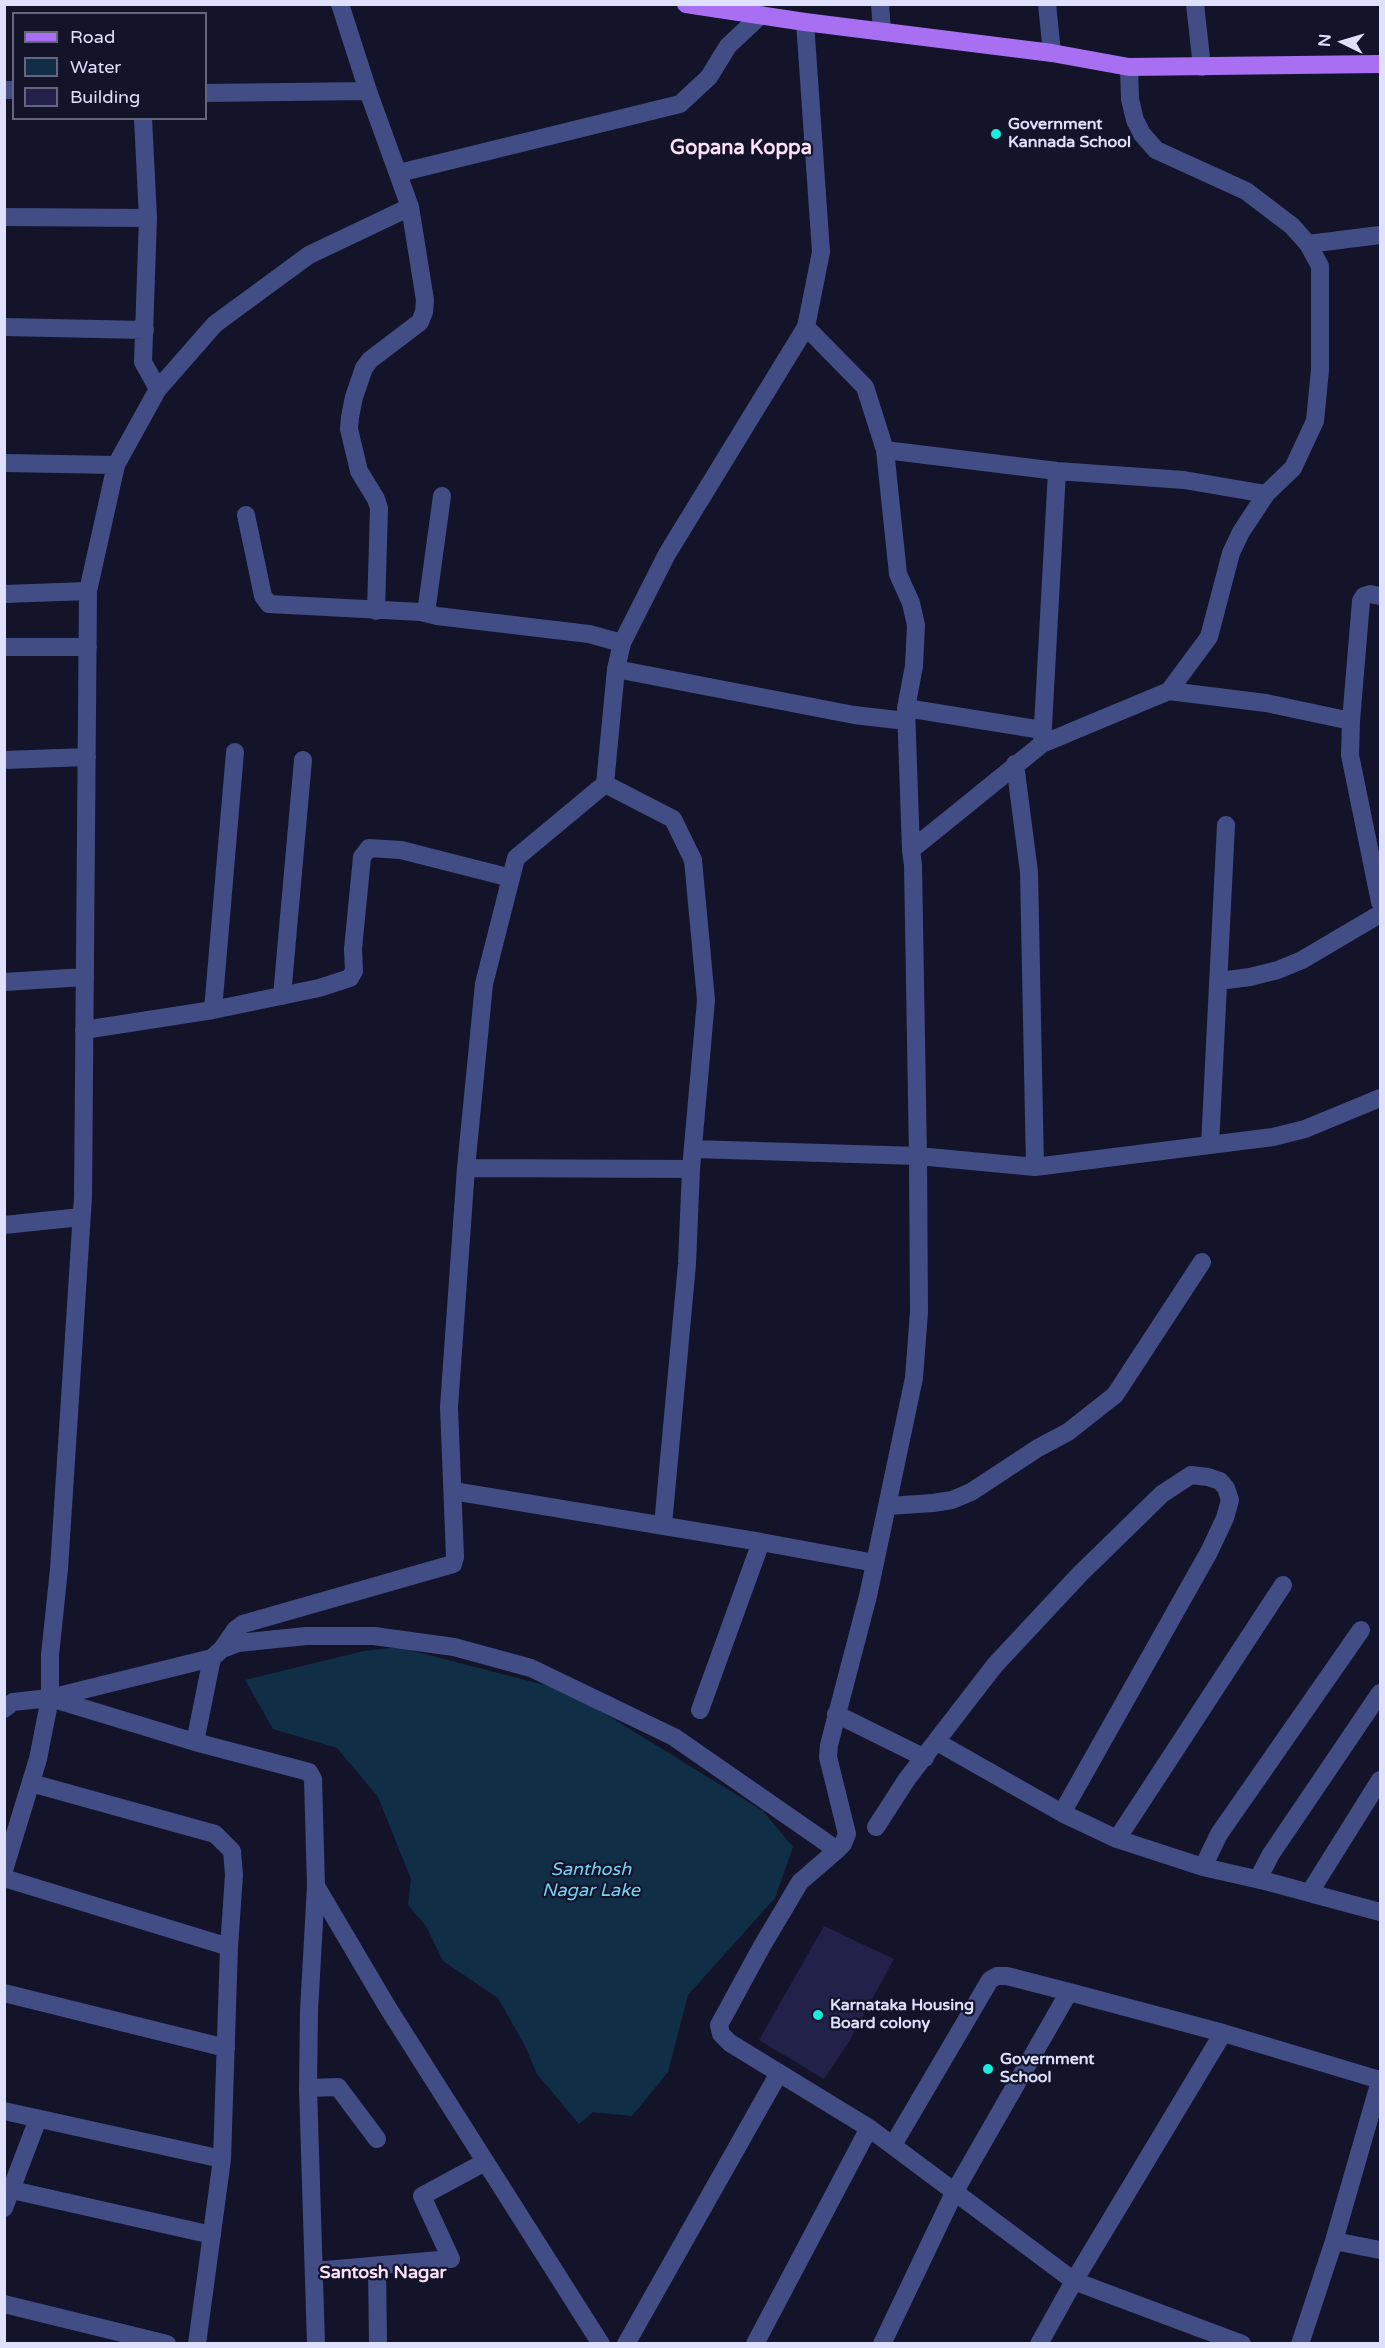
<!DOCTYPE html>
<style>
body{margin:0}
#map{position:relative;width:1385px;height:2348px;overflow:hidden;background:#13142a;font-family:"Varela Round",sans-serif}
canvas{display:block}
.frame{position:absolute;inset:0;border:6px solid #dfe1fc;pointer-events:none}
.legend{position:absolute;left:12px;top:12px;width:195px;height:108px;box-sizing:border-box;background:#13142a;border:2px solid #65667e;margin:0;padding:8px 10px;list-style:none;font-size:18px;color:#dfe1fc}
.legend li{display:flex;align-items:center;gap:12px;height:30px}
.legend b{width:30px;border:2px solid #65667e}
.north{position:absolute;left:1313px;top:12px;width:60px;height:60px;-webkit-text-stroke:4px #13142a;paint-order:stroke;rotate:275deg;font-size:16px;font-weight:700;line-height:24px;text-align:center;color:#dfe1fc}
.north::after{content:'';display:block;margin:auto;width:21px;height:27px;background:#dfe1fc;clip-path:polygon(50% 0,100% 100%,50% 72%,0 100%)}
</style>
<div id="map">
<canvas width="1385" height="2348"></canvas>
<div class="frame"></div>
<ul class="legend">
<li><b style="height:8px;background:#a86ff3"></b>Road</li>
<li><b style="height:16px;background:#102e46"></b>Water</li>
<li><b style="height:16px;background:#212149"></b>Building</li>
</ul>
<div class="north">N</div>
</div>
<script>
const ctx = document.querySelector('canvas').getContext('2d');
ctx.lineJoin = 'round';
function fillPath(path, color) { ctx.fillStyle = color; ctx.fill(path, 'evenodd'); }
const shape = rows => new Path2D(rows.map(r => 'M' + r).join(''));
function trace(path, color, width, dash) { ctx.strokeStyle = color; ctx.lineWidth = width; ctx.lineCap = dash ? 'butt' : 'round'; ctx.setLineDash(dash || []); ctx.stroke(path); }
function drawText(font, color, halo, rows, align = 'center') {
  ctx.font = font + ' "Varela Round",sans-serif'; ctx.lineWidth = 4.5; ctx.setLineDash([]); ctx.textBaseline = 'middle'; ctx.strokeStyle = halo; ctx.fillStyle = color; for (const [text, x, y, turn = 0] of rows) {
    ctx.save(); ctx.translate(x, y); ctx.rotate((+turn || 0) * Math.PI / 180); ctx.textAlign = isNaN(turn) ? turn : align; if (halo) ctx.strokeText(text, 0, 0); ctx.fillText(text, 0, 0); ctx.restore();
  }
}
const water = shape([
 [398,1647,552,1687,589,1704,763,1811,793,1847,775,1898,688,1995,668,2072,632,2116,593,2112,579,2124,537,2074,525,2046,498,1998,443,1961,426,1926,408,1905,411,1879,378,1797,337,1748,273,1729,245,1680,364,1651]
]);
const building = shape([
 [824,1926,894,1959,850,2040,824,2079,759,2040]
]);
const minor = shape([
 [880,4,882,31],
 [1047,4,1052,53],
 [1195,4,1202,67],
 [4,90,14,90],
 [206,93,368,91],
 [143,118,148,218,143,362,158,389],
 [399,173,680,104,709,77,728,46,761,15],
 [4,217,148,218],
 [1308,244,1380,235],
 [4,327,145,330],
 [806,327,865,387,885,450,898,574,911,603,916,625,914,666,906,708,911,850],
 [885,450,1057,471,1184,480,1266,494],
 [4,463,116,465],
 [246,515,263,596,269,604,421,612,437,616,589,634,622,643],
 [4,594,88,591],
 [1380,596,1370,594,1364,596,1361,601,1351,721,1350,755,1380,902],
 [376,611,379,508,376,499,359,471,349,429,350,417,354,397,364,368,370,360,420,322,424,312,425,300,410,207],
 [426,613,442,496],
 [4,647,88,647],
 [616,669,854,715,906,721],
 [1169,691,1266,703,1351,721],
 [906,708,1042,730],
 [1042,744,1057,471],
 [4,760,87,757],
 [1015,764,1029,872,1035,1167],
 [605,784,673,819,693,860,706,1000,691,1169,687,1264,663,1525],
 [1219,981,1250,977,1278,970,1302,960,1380,914],
 [4,982,85,977],
 [282,996,303,760],
 [213,1010,235,752],
 [84,1030,213,1010,319,988,350,978,354,971,353,949,362,857,369,848,401,850,511,878],
 [1210,1145,1226,825],
 [694,1149,918,1156,1035,1167,1273,1137,1305,1129,1380,1098],
 [466,1168,691,1169],
 [4,1225,81,1217],
 [453,1491,761,1542,700,1710],
 [888,1506,933,1503,952,1500,971,1492,1038,1448,1068,1432,1115,1395,1202,1262],
 [761,1542,875,1563],
 [222,1649,235,1630,243,1624,453,1564,455,1557,449,1407,466,1168,484,984,516,858,605,784,616,669,622,643,667,554,806,327,821,252,805,22],
 [50,1698,195,1742,309,1772,313,1779,316,1886,388,2008,601,2344],
 [4,1709,13,1702,50,1698,212,1658,222,1649,238,1643,306,1636,374,1636,454,1647,531,1668,674,1737,837,1850],
 [836,1714,925,1758],
 [195,1742,212,1658],
 [937,1742,1062,1813,1117,1839,1203,1867,1269,1882,1380,1912],
 [31,1783,215,1834,232,1851,234,1875,229,1947,222,2159],
 [876,1827,907,1779,995,1665,1080,1574,1162,1494,1191,1475,1208,1477,1220,1481,1226,1488,1230,1500,1225,1518,1209,1552,1062,1813],
 [1117,1839,1283,1585],
 [1203,1867,1219,1834,1361,1630],
 [4,1870,38,1759,50,1698,50,1655,59,1569,83,1197,88,591,116,465,158,389,215,324,309,255,410,207,368,91,340,4],
 [4,1878,229,1947],
 [1258,1879,1271,1854,1380,1693],
 [316,1886,309,2011,308,2088,316,2344],
 [1310,1892,1380,1780],
 [4,1993,226,2048],
 [308,2088,338,2087,377,2139],
 [4,2111,222,2159,197,2344],
 [869,2128,730,2043,721,2034,719,2025,762,1946,800,1882,837,1850,843,1844,847,1834,828,1757,829,1745,868,1596,914,1378,919,1312,918,1156,913,865,911,850,1042,744,1169,691,1209,637,1231,553,1241,532,1266,494,1293,468,1315,421,1320,370,1320,266,1308,244,1292,226,1246,191,1156,150,1142,134,1135,120,1130,99,1129,67],
 [893,2145,990,1980,997,1976,1007,1976,1069,1992],
 [12,2190,212,2235],
 [4,2208,38,2119],
 [1334,2241,1380,2250],
 [377,2266,378,2344],
 [314,2271,451,2259,422,2196,485,2162],
 [4,2304,167,2344],
 [626,2344,779,2073],
 [755,2344,869,2128,1074,2281,1242,2344],
 [882,2344,955,2191,1069,1992,1223,2033,1380,2080],
 [1039,2344,1074,2281,1223,2033],
 [1300,2344,1334,2241,1380,2081]
]);
const major = shape([
 [686,4,805,22,1052,53,1129,67,1380,64]
]);
const markers = [
 [996,134,6,"#1becd9"],
 [818,2015,6,"#1becd9"],
 [988,2069,6,"#1becd9"]
];
const poiNames = [
 ["Government",1008,125],
 ["Kannada School",1008,143],
 ["Karnataka Housing",830,2006],
 ["Board colony",830,2024],
 ["Government",1000,2060],
 ["School",1000,2078]
];
const waterNames = [
 ["Santhosh",591,1870],
 ["Nagar Lake",591,1891]
];
const neighbourhoodNames = [
 ["Santosh Nagar",383,2273]
];
const quarterNames = [
 ["Gopana Koppa",741,149]
];
fillPath(water, '#102e46');
fillPath(building, '#212149');
trace(minor, '#424d85', 18);
trace(major, '#a86ff3', 18);
for (const [x, y, r, color] of markers) { const dot = new Path2D(); dot.arc(x, y, r, 0, 2 * Math.PI); ctx.fillStyle = color; ctx.fill(dot); trace(dot, '#13142a', 2); }
drawText('bold 16px', '#dfe1fc', '#13142a', poiNames, 'left');
drawText('italic 18px', '#75d2f4', '#13142a', waterNames);
drawText('bold 18px', '#fde1f8', '#13142a', neighbourhoodNames);
drawText('bold 20px', '#fde1f8', '#13142a', quarterNames);
</script>
